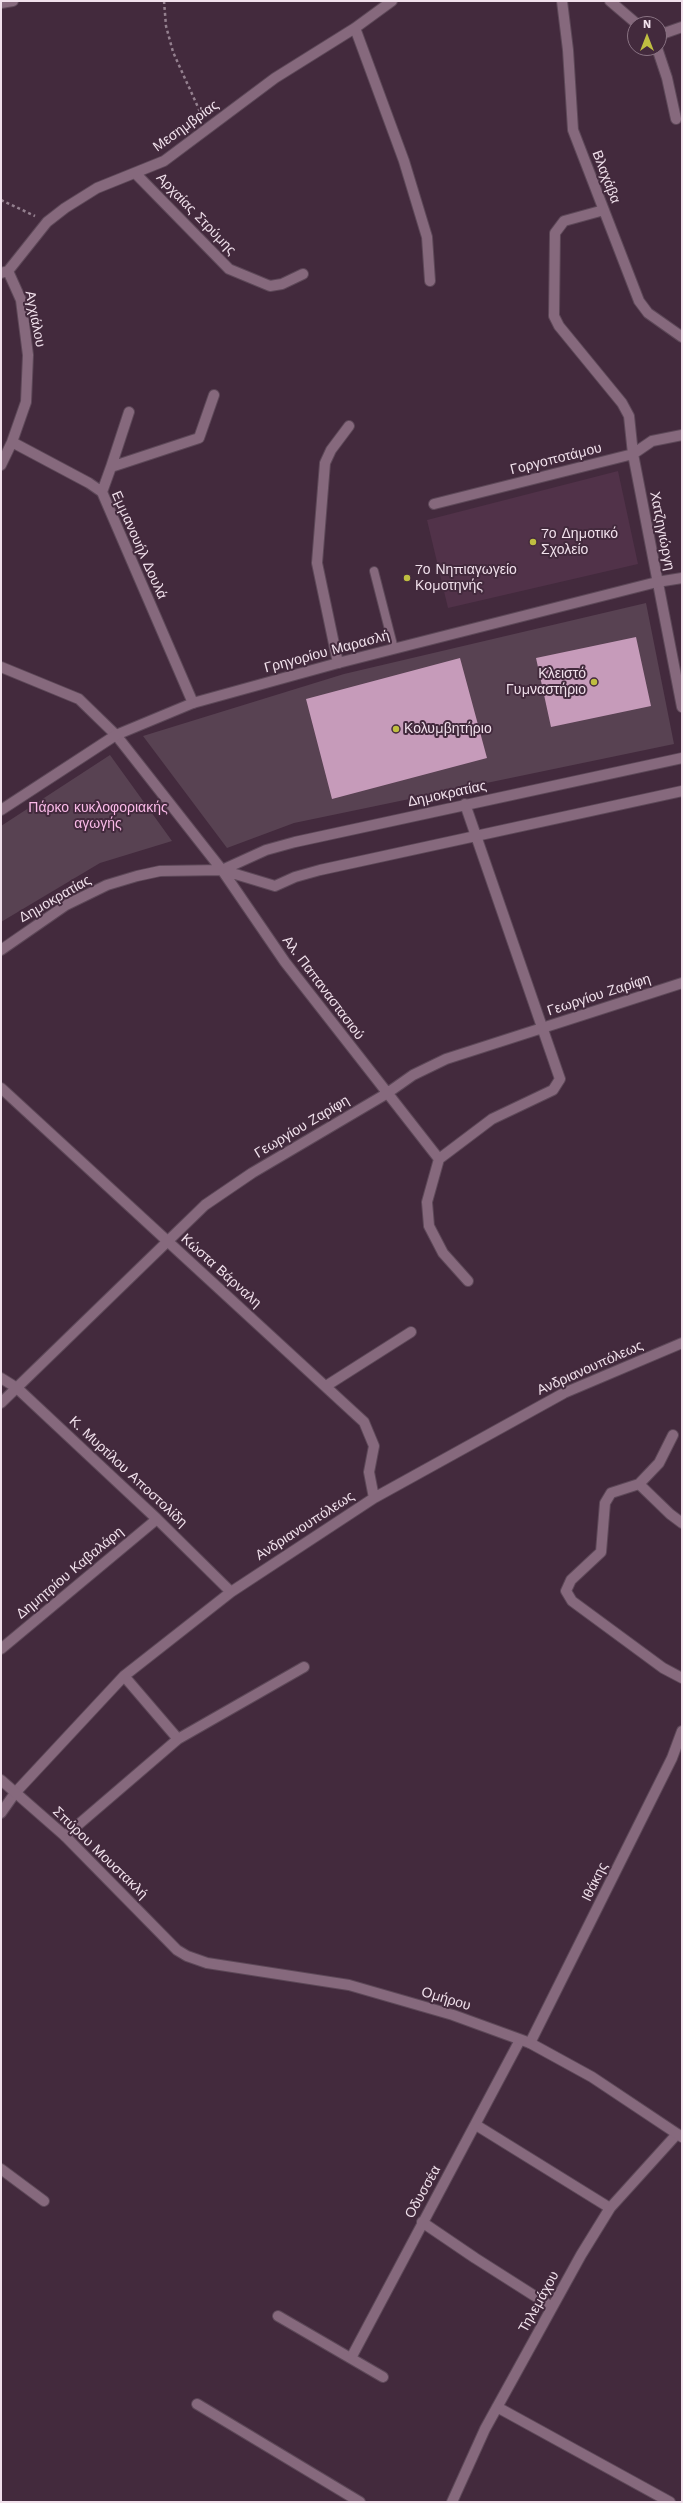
<!DOCTYPE html>
<meta charset="utf-8">
<style>
body{margin:0}
#map{position:relative;width:683px;height:2503px;overflow:hidden;background:#432a3d;font-family:"Work Sans",sans-serif}
canvas{display:block}
.frame{position:absolute;inset:0;border:2px solid #f1e1ec;pointer-events:none}
.north{position:absolute;left:627px;top:16px;width:40px;height:40px;box-sizing:border-box;background:#432a3d;border:1px solid #897383;border-radius:50%;rotate:0deg;font-size:11px;font-weight:700;line-height:16px;text-align:center;color:#f1e1ec}
.north::after{content:'';display:block;margin:auto;width:14px;height:18px;background:#bfbe41;clip-path:polygon(50% 0,100% 100%,50% 72%,0 100%)}
</style>
<div id="map">
<canvas width="683" height="2503"></canvas>
<div class="frame"></div>
<div class="north">N</div>
</div>
<script>
const ctx = document.querySelector('canvas').getContext('2d');
ctx.lineJoin = 'round';
function fillPath(path, color) { ctx.fillStyle = color; ctx.fill(path, 'evenodd'); }
const shape = rows => new Path2D(rows.map(r => 'M' + r).join(''));
function trace(path, color, width, dash) { ctx.strokeStyle = color; ctx.lineWidth = width; ctx.lineCap = dash ? 'butt' : 'round'; ctx.setLineDash(dash || []); ctx.stroke(path); }
function drawText(font, color, halo, rows, align = 'center') {
  ctx.font = font + ' "Work Sans",sans-serif'; ctx.lineWidth = 4; ctx.setLineDash([]); ctx.textBaseline = 'middle'; ctx.strokeStyle = halo; ctx.fillStyle = color; for (const [text, x, y, turn = 0] of rows) {
    ctx.save(); ctx.translate(x, y); ctx.rotate((+turn || 0) * Math.PI / 180); ctx.textAlign = isNaN(turn) ? turn : align; if (halo) ctx.strokeText(text, 0, 0); ctx.fillText(text, 0, 0); ctx.restore();
  }
}
const built = shape([
 [618,471,638,564,448,608,427,520]
]);
const green = shape([
 [646,603,674,744,294,823,227,848,143,736,344,674],
 [110,755,172,841,100,863,1,922,1,826]
]);
const building = shape([
 [636,637,651,706,551,727,536,658],
 [460,658,487,758,332,799,306,699]
]);
const path = shape([
 [164,1,166,26,173,52,202,116],
 [1,200,35,216]
]);
const lane = shape([
 [374,571,394,649]
]);
const street = shape([
 [562,1,568,50,573,130,639,301,648,313,682,337],
 [610,1,637,24],
 [1,3,13,1],
 [355,28,404,161,427,237,430,281],
 [659,35,682,27],
 [657,48,667,78,676,119],
 [136,174,229,269,270,286,282,284,303,274],
 [604,210,564,221,555,233,554,316,559,326,622,403,629,416,633,454,682,707],
 [1,273,8,271,47,222,65,208,97,188,164,161,275,78,355,28,392,1],
 [12,442,89,483,102,492,193,703],
 [1,465,12,442,26,402,28,355,21,300,8,271],
 [111,467,129,412],
 [102,492,111,467,199,438,214,395],
 [434,504,633,454,652,441,682,435],
 [338,663,317,563,325,463,331,450,349,426],
 [1,667,79,699,116,735,222,870,285,962,439,1159],
 [222,870,266,850,295,842,682,758],
 [1,950,66,905,107,885,137,876,160,871,222,870,275,886,295,877,320,870,682,791],
 [1,1088,364,1422,374,1446,369,1472,374,1498],
 [439,1159,492,1119,553,1090,560,1079,465,804],
 [439,1159,427,1202,429,1226,443,1253,468,1281],
 [1,1378,17,1388,157,1519,231,1592],
 [326,1386,411,1332],
 [1,1403,205,1205,252,1173,386,1094,413,1075,446,1059,682,983],
 [639,1484,659,1463,673,1435],
 [682,1523,670,1514,639,1484,611,1493,605,1503,601,1552,571,1580,566,1591,572,1601,663,1668,682,1678],
 [1,1649,157,1519],
 [124,1676,178,1739],
 [1,1813,15,1793,124,1676,231,1592,374,1498,564,1393,682,1343],
 [65,1836,178,1739,304,1667],
 [530,2043,672,1758,682,1731],
 [476,2125,610,2208],
 [1,2169,44,2201],
 [422,2222,475,2258,552,2307],
 [278,2316,383,2377],
 [351,2358,520,2040],
 [197,2404,360,2502],
 [497,2407,670,2502],
 [452,2502,485,2429,581,2255,610,2208,677,2134]
]);
const secondary = shape([
 [1,810,116,735,193,703,338,663,657,582,682,578],
 [1,1780,65,1836,177,1950,187,1956,207,1963,349,1985,453,2015,530,2043,592,2077,682,2137]
]);
const markers = [
 [533,542,4,"#bfbe41"],
 [407,578,4,"#bfbe41"],
 [594,682,4,"#bfbe41"],
 [396,729,4,"#bfbe41"]
];
const streetNames = [
 ["Μεσημβρίας",186,126,-36],
 ["Βλαχάβα",606,177,69],
 ["Αρχαίας Στρύμης",196,214,46],
 ["Αγχιάλου",35,319,79],
 ["Γοργοποτάμου",556,459,-14],
 ["Χατζηγιώργη",662,531,79],
 ["Εμμανουήλ Δουλά",139,545,66],
 ["Γρηγορίου Μαρασλή",327,652,-15],
 ["Δημοκρατίας",447,794,-12],
 ["Δημοκρατίας",55,899,-30],
 ["Αλ. Παπαναστασιού",323,988,53],
 ["Γεωργίου Ζαρίφη",599,995,-18],
 ["Γεωργίου Ζαρίφη",302,1127,-31],
 ["Κώστα Βάρναλη",221,1271,42],
 ["Ανδριανουπόλεως",590,1368,-24],
 ["Κ. Μυρτίλου Αποστολίδη",128,1472,43],
 ["Ανδριανουπόλεως",305,1526,-33],
 ["Δημητρίου Καβαλάρη",70,1573,-40],
 ["Σπύρου Μουστακλή",100,1853,44],
 ["Ιθάκης",595,1882,-64],
 ["Ομήρου",446,1999,17],
 ["Οδυσσέα",423,2192,-61],
 ["Τηλεμάχου",539,2302,-61]
];
const poiNames = [
 ["7ο Δημοτικό",541,534],
 ["Σχολείο",541,550],
 ["7ο Νηπιαγωγείο",415,570],
 ["Κομοτηνής",415,586],
 ["Κλειστό",586,674,"right"],
 ["Γυμναστήριο",586,690,"right"],
 ["Κολυμβητήριο",404,729]
];
const parkNames = [
 ["Πάρκο κυκλοφοριακής",98,808],
 ["αγωγής",98,824]
];
fillPath(built, '#513249');
fillPath(green, '#584252');
fillPath(building, '#c69bba');
trace(lane, '#5d4858', 10);
trace(street, '#5d4858', 12);
trace(secondary, '#5d4858', 12);
trace(path, '#94808f', 2.5, [3, 3]);
trace(lane, '#86697d', 8);
trace(street, '#86697d', 10);
trace(secondary, '#86697d', 10);
for (const [x, y, r, color] of markers) { const dot = new Path2D(); dot.arc(x, y, r, 0, 2 * Math.PI); ctx.fillStyle = color; ctx.fill(dot); trace(dot, '#432a3d', 1.5); }
drawText('14px', '#f1e1ec', '#432a3d', streetNames);
drawText('14px', '#f1e1ec', '#432a3d', poiNames, 'left');
drawText('14px', '#fabae8', '#432a3d', parkNames);
</script>
